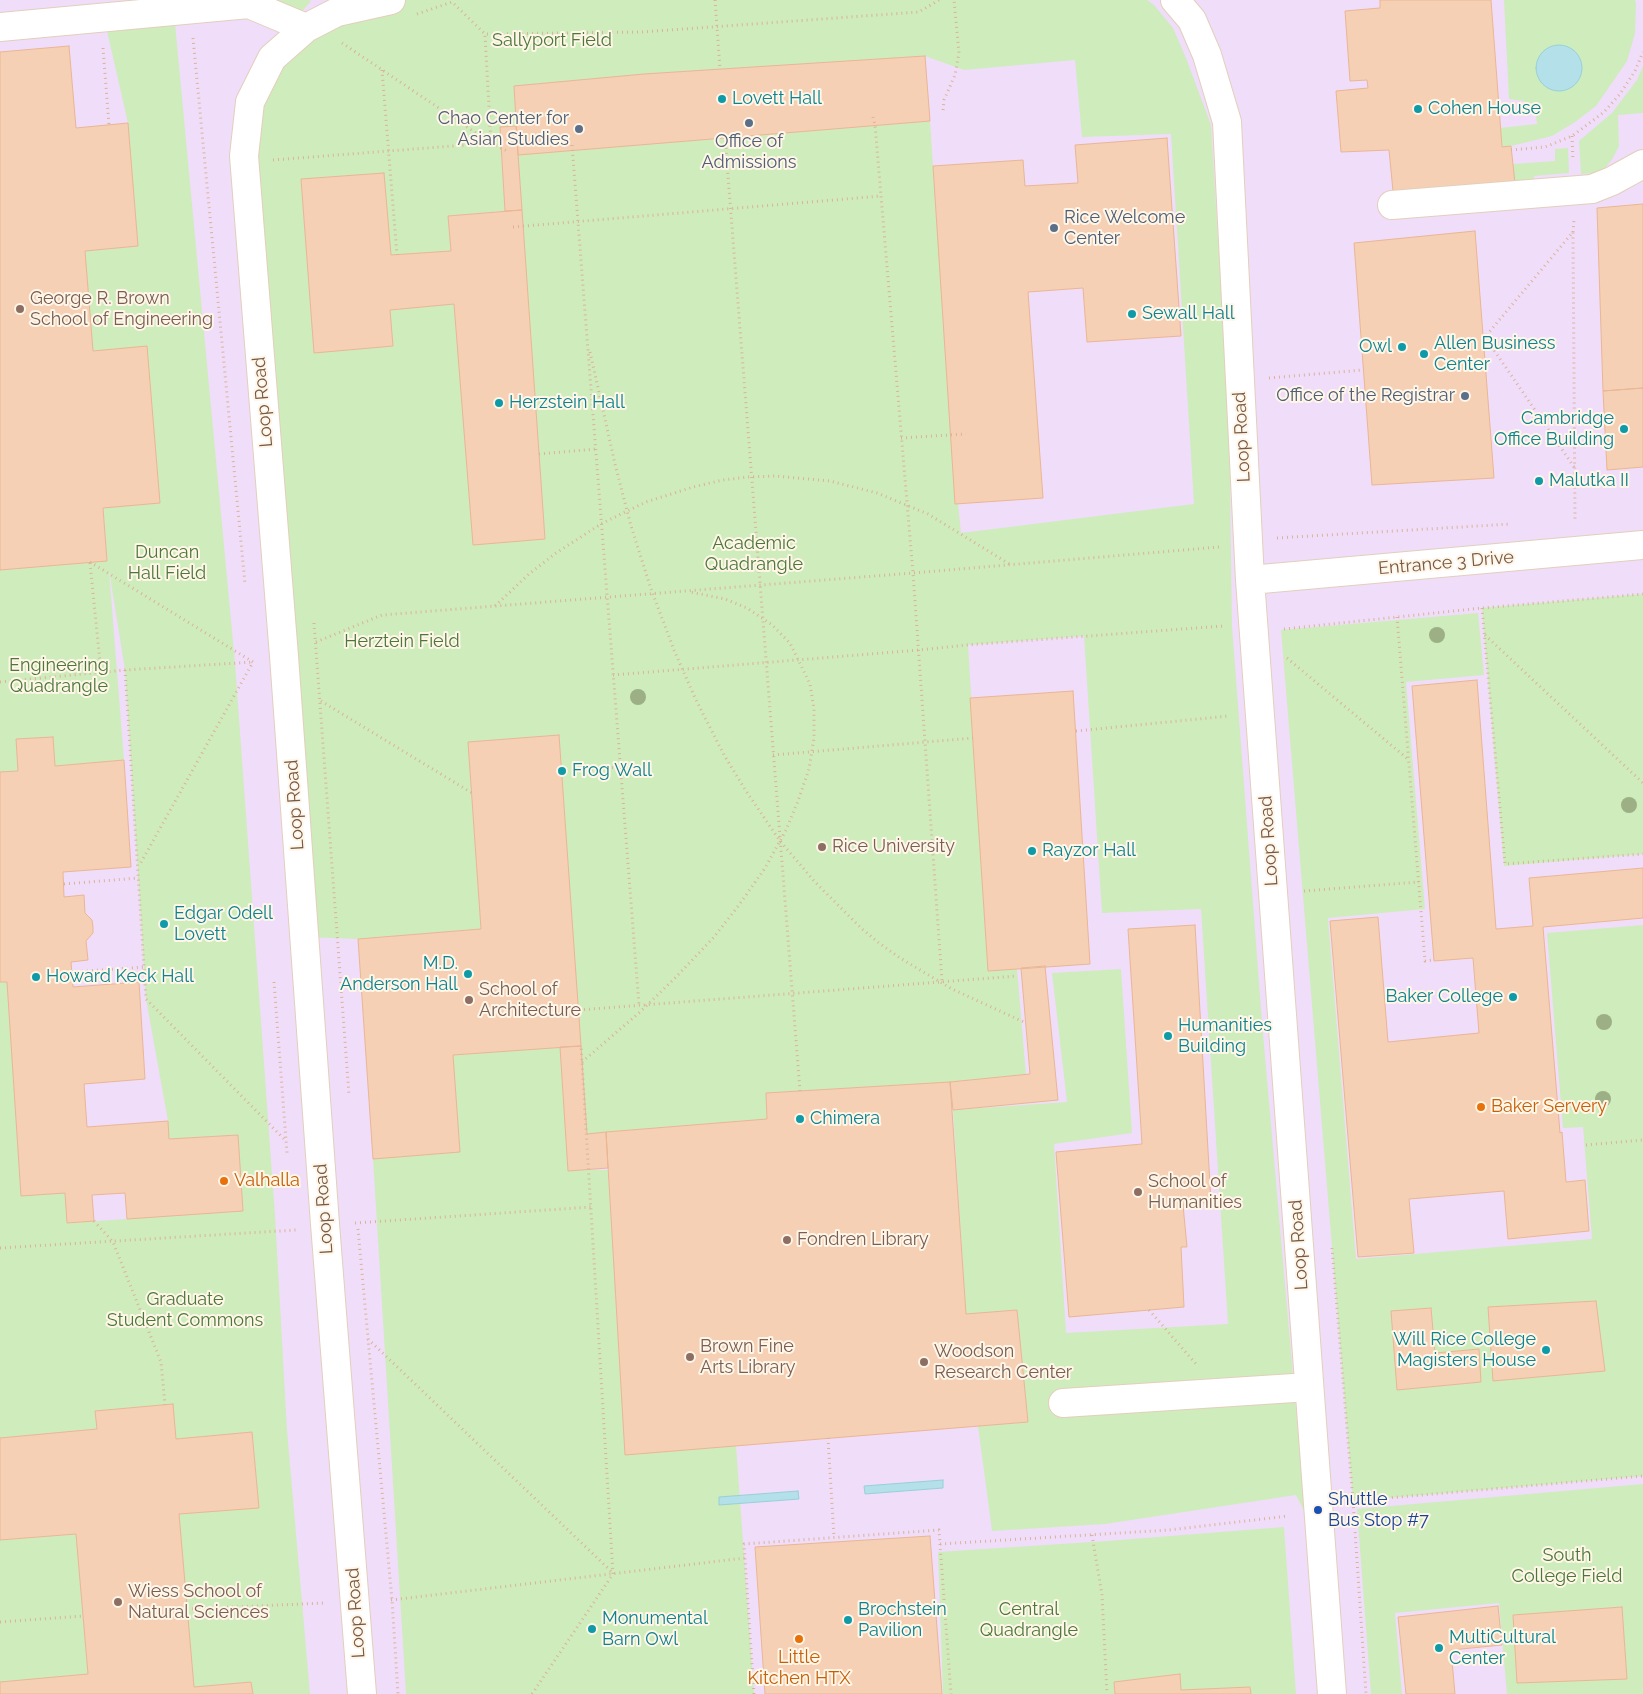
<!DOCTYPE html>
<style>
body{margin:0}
canvas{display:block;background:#fef3e0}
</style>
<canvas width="1643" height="1694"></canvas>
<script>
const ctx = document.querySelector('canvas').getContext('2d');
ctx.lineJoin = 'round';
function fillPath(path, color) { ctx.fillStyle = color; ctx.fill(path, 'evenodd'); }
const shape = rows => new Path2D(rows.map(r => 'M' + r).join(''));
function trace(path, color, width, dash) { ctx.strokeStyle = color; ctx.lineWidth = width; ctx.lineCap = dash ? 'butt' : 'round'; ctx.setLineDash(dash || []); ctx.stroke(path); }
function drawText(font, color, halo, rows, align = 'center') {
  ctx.font = font + ' Raleway,sans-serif'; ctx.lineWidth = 4; ctx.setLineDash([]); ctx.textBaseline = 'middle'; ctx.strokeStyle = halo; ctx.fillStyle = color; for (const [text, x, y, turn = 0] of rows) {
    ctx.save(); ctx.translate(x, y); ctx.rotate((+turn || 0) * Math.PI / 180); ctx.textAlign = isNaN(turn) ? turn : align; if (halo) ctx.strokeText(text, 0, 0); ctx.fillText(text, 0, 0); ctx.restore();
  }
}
const education = shape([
 [0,0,1643,0,1643,1694,0,1694]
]);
const green = shape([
 [266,0,309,0,311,1,298,16],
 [391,0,1147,0,1154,5,1173,28,1186,58,1211,125,1229,420,1232,626,1262,1022,1305,1513,1296,1495,1105,1524,992,1531,978,1426,1028,1422,1017,1310,966,1314,953,1110,1067,1102,1052,973,1121,969,1132,1133,1054,1144,1066,1333,1228,1324,1201,909,1102,913,1084,636,968,645,988,970,1017,969,1026,1075,950,1082,766,1093,767,1119,587,1134,559,735,468,742,481,929,358,939,305,937,244,156,278,52],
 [925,56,964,70,1075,60,1082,137,1171,134,1194,504,961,533,951,435,930,121,518,155,545,538,454,304,390,310,393,346,314,352,301,180,384,173,391,255,451,251,448,216,505,211,500,128,516,126,515,86,644,74],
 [1504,0,1635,0,1636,4,1635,33,1627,61,1596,106,1575,122,1552,136,1511,146,1502,147,1500,128,1537,124,1536,116,1531,108,1524,101,1509,99],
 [175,23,235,663,275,1215,287,1430,310,1694,253,1694,251,1682,194,1687,179,1514,259,1507,252,1432,176,1439,173,1405,95,1411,97,1429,0,1438,0,982,7,982,21,1196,65,1193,68,1223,243,1211,238,1135,169,1139,168,1121,146,999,125,670,109,570,124,760,55,766,53,737,16,739,18,771,0,772,0,570,107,560,85,251,138,246,128,123,107,31],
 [1643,66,1643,113,1618,115,1619,146,1613,158,1604,169,1597,173,1581,174,1579,141,1612,113,1637,80],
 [1568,148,1569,173,1534,176,1534,187,1515,188,1513,164,1555,161,1555,149],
 [1643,594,1643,854,1504,866,1482,608],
 [1478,613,1484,675,1406,682,1425,909,1328,918,1356,1259,1592,1239,1583,1127,1563,1128,1547,933,1643,925,1643,1476,1353,1501,1281,630],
 [560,1047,570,1170,608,1170,625,1454,736,1445,754,1694,406,1694,373,1159,453,1055],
 [1643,1484,1643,1694,1507,1694,1499,1603,1395,1613,1402,1694,1371,1694,1357,1509],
 [1284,1527,1296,1694,1251,1694,1250,1687,1181,1690,1180,1674,1114,1682,1115,1694,943,1694,938,1552,1107,1541],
 [76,1534,88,1674,0,1682,0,1540]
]);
const water = shape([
 '1536 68a23 23 0 1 1 46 0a23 23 0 1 1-46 0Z',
 [943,1480,943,1488,865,1494,864,1486,943,1480],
 [798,1491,799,1499,719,1505,719,1497,798,1491]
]);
const building = shape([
 [1380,0,1491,0,1502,147,1511,146,1515,183,1393,191,1389,150,1341,152,1336,91,1368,88,1367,80,1350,81,1345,11,1380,8,1380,0],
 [69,46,76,128,128,123,138,246,85,251,93,351,147,346,160,503,103,508,107,561,0,570,0,52,69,46],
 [925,56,930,121,518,155,514,86,644,74,925,56],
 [516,126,522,210,505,211,500,127,516,126],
 [1167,138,1181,336,1087,342,1083,288,1028,292,1043,498,955,504,933,166,1023,160,1025,186,1078,183,1075,145,1167,138],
 [384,173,391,255,451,251,448,216,522,210,545,539,473,545,454,304,390,310,393,346,314,353,301,179,384,173],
 [1643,204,1643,388,1603,391,1597,208,1643,204],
 [1475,231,1494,478,1372,485,1354,243,1475,231],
 [1643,388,1643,467,1607,470,1603,391,1643,388],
 [1477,680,1496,929,1533,926,1529,878,1643,868,1643,918,1543,927,1560,1133,1562,1132,1566,1182,1585,1180,1589,1231,1508,1239,1504,1191,1409,1199,1414,1253,1358,1257,1330,921,1378,917,1388,1042,1479,1033,1473,958,1434,961,1412,686,1477,680],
 [1073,691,1090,964,988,971,970,698,1073,691],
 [559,735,581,1046,453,1055,460,1152,373,1159,358,939,481,929,468,742,559,735],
 [53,737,55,766,124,760,131,867,63,872,64,897,84,895,85,913,92,920,93,927,93,933,86,941,88,960,71,962,73,987,139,982,145,1079,84,1084,87,1127,168,1121,169,1139,238,1135,243,1211,127,1219,125,1193,92,1195,94,1221,67,1223,65,1193,21,1196,7,982,0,982,0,772,18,771,16,739,53,737],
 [1195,925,1211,1202,1183,1205,1187,1247,1181,1247,1184,1307,1069,1317,1056,1152,1142,1144,1128,929,1195,925],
 [1045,966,1058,1100,953,1110,950,1082,1030,1074,1021,968,1045,966],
 [581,1046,587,1134,606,1132,608,1168,568,1171,560,1047,581,1046],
 [950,1082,966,1314,1017,1310,1028,1422,625,1455,606,1132,767,1119,766,1093,950,1082],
 [1596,1301,1605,1371,1493,1381,1488,1307,1596,1301],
 [1431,1308,1435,1353,1479,1349,1481,1382,1397,1390,1391,1311,1431,1308],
 [173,1404,176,1439,252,1432,259,1508,179,1514,194,1687,251,1682,253,1694,0,1694,0,1682,88,1674,76,1534,0,1540,0,1438,97,1429,95,1411,173,1404],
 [930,1536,942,1694,765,1694,755,1547,930,1536],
 [1498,1606,1502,1645,1451,1650,1455,1694,1406,1694,1398,1617,1498,1606],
 [1622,1607,1627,1679,1517,1683,1513,1615,1622,1607],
 [1180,1674,1181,1690,1250,1687,1251,1694,1115,1694,1114,1682,1180,1674]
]);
const path = shape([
 [715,0,720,69],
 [417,14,452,2,485,34,642,32,919,12,939,0],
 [193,38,245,584],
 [342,43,491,143,507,151],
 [103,48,109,125],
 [382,70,397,255],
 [943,110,944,100,955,75,959,53,954,0],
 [873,117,875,125,913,573,942,981],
 [1572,136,1573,161],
 [725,138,800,1091],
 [572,145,639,1005],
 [1511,150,1545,147,1572,136,1604,112,1620,94,1635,71,1643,52],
 [273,160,491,143,485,35],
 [513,227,881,196],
 [1573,232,1574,220],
 [590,352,615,464,631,526,651,589,674,650,696,700,724,755,746,791,780,841,815,882,862,929,879,943,900,958,952,989,1026,1023],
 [1269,378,1363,370],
 [901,438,966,434],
 [539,454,596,449],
 [1574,467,1485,337,1573,232,1575,520],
 [1277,538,1511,524],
 [90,562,253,662,139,866],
 [90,563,101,672],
 [495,606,529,574,556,553,601,524,621,514,646,502,693,487,723,480,748,477,775,476,830,481,877,493,928,514,1011,565],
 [1482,608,1505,864,1643,854],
 [1397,617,1425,961,1434,960],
 [314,623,349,1095],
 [1284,629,1482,608,1643,594],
 [1485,635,1643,783],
 [316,642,382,615,913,573,1219,547],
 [1287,658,1409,760],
 [125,670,146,999,285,1140],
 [613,675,919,650,967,645,1223,626],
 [0,682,125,670,254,662],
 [321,701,472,793],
 [1076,731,1229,716],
 [773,755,973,738],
 [562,771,620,767],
 [64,884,139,878],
 [1304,891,1419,882],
 [72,972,145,967],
 [274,982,287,1153],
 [579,1010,1017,976],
 [582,1062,640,1012,677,976,714,937,739,905,765,868,786,830,798,801,809,769,814,738,814,709,810,684,790,643,771,624,747,608,725,599,690,592],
 [1586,1145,1643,1140],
 [94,1221,113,1242,161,1362,165,1405],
 [355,1223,591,1207],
 [358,1229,392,1600,398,1694],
 [0,1248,296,1230],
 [1332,1248,1353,1501,1366,1694],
 [1149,1310,1196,1364],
 [368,1339,613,1573],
 [828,1438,834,1537],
 [1352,1501,1643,1476],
 [1092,1535,1102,1595,1107,1694],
 [940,1544,951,1694],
 [391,1600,745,1558],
 [187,1609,325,1603],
 [0,1622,83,1616],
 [532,1694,613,1574,581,1046],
 [754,1694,744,1544,939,1530,940,1544,1169,1530,1288,1516]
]);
const minor = shape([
 [1175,0,1192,20,1207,55,1227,122,1250,580,1332,1694],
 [0,27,249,4,306,28],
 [1392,205,1592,189,1612,181,1643,164],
 [1250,580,1643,545],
 [1063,1403,1309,1387],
 [362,1694,325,1224,284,656,244,156,250,102,272,58,306,28,337,12,391,0]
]);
const trees = [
 [1437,635],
 [638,697],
 [1629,805],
 [1604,1022],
 [1603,1099]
];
const markers = [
 [722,99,5,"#0f9aa8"],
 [1418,109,5,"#0f9aa8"],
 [749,123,5,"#5c6f8a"],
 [579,129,5,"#5c6f8a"],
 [1054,228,5,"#5c6f8a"],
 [20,309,5,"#8d6e63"],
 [1132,314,5,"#0f9aa8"],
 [1402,347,5,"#0f9aa8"],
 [1424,354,5,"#0f9aa8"],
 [1465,396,5,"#5c6f8a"],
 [499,403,5,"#0f9aa8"],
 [1624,429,5,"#0f9aa8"],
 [1539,481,5,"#0f9aa8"],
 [562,771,5,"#0f9aa8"],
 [822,847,5,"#8d6e63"],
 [1032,851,5,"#0f9aa8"],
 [164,924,5,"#0f9aa8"],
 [468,974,5,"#0f9aa8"],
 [36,977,5,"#0f9aa8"],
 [1513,997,5,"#0f9aa8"],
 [469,1000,5,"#8d6e63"],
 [1168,1036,5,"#0f9aa8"],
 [1481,1107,5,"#e8710a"],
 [800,1119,5,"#0f9aa8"],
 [224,1181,5,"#e8710a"],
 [1138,1192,5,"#8d6e63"],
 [787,1240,5,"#8d6e63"],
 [1546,1350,5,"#0f9aa8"],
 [690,1357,5,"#8d6e63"],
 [924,1362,5,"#8d6e63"],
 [1318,1510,5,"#1a4fb4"],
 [118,1602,5,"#8d6e63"],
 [848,1620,5,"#0f9aa8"],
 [592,1629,5,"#0f9aa8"],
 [799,1639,5,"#e8710a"],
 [1439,1648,5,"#0f9aa8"]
];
const parkNames = [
 ["Sallyport Field",552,41],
 ["Academic",754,544],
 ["Quadrangle",754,565],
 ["Duncan",167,553],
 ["Hall Field",167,574],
 ["Herztein Field",402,642],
 ["Engineering",59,666],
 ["Quadrangle",59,687],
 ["Graduate",185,1300],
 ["Student Commons",185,1321],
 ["South",1567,1556],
 ["College Field",1567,1577],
 ["Central",1029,1610],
 ["Quadrangle",1029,1631]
];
const cultureNames = [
 ["Lovett Hall",732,99],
 ["Cohen House",1428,109],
 ["Sewall Hall",1142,314],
 ["Allen Business",1434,344],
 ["Center",1434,365],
 ["Owl",1392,347,"right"],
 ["Herzstein Hall",509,403],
 ["Cambridge",1614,419,"right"],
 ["Office Building",1614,440,"right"],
 ["Malutka II",1549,481],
 ["Frog Wall",572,771],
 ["Rayzor Hall",1042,851],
 ["Edgar Odell",174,914],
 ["Lovett",174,935],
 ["M.D.",458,964,"right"],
 ["Anderson Hall",458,985,"right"],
 ["Howard Keck Hall",46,977],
 ["Baker College",1503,997,"right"],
 ["Humanities",1178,1026],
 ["Building",1178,1047],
 ["Chimera",810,1119],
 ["Will Rice College",1536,1340,"right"],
 ["Magisters House",1536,1361,"right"],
 ["Brochstein",858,1610],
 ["Pavilion",858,1631],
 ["Monumental",602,1619],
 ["Barn Owl",602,1640],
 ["MultiCultural",1449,1638],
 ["Center",1449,1659]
];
const serviceNames = [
 ["Chao Center for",569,119],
 ["Asian Studies",569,140],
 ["Office of",749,142,"center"],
 ["Admissions",749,163,"center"],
 ["Rice Welcome",1064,218,"left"],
 ["Center",1064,239,"left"],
 ["Office of the Registrar",1455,396]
];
const educationNames = [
 ["George R. Brown",30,299],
 ["School of Engineering",30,320],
 ["Rice University",832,847],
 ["School of",479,990],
 ["Architecture",479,1011],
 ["School of",1148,1182],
 ["Humanities",1148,1203],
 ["Fondren Library",797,1240],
 ["Brown Fine",700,1347],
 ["Arts Library",700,1368],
 ["Woodson",934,1352],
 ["Research Center",934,1373],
 ["Wiess School of",128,1592],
 ["Natural Sciences",128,1613]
];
const streetNames = [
 ["Loop Road",263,402,-95],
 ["Loop Road",1242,437,-93],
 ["Entrance 3 Drive",1446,563,-5],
 ["Loop Road",295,805,-94],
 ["Loop Road",1269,841,-94],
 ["Loop Road",324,1209,-94],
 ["Loop Road",1299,1245,-94],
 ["Loop Road",356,1613,-94]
];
const foodNames = [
 ["Baker Servery",1491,1107],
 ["Valhalla",234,1181],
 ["Little",799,1658,"center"],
 ["Kitchen HTX",799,1679,"center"]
];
const transitNames = [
 ["Shuttle",1328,1500],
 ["Bus Stop #7",1328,1521]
];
fillPath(education, '#f0ddfa');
fillPath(green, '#cfecbd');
fillPath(water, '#b3e0e9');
trace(water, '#98d0db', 1);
fillPath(building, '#f6d0b5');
trace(building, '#eab694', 1);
trace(minor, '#e3cfbb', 30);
trace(path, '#dab398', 3, [1, 4]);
trace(minor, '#fff', 28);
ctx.fillStyle = '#9caf85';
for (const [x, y] of trees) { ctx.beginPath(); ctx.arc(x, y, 8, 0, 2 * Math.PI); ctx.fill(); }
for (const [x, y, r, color] of markers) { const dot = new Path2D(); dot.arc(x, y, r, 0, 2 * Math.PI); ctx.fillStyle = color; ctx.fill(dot); trace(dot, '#fff6e8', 2); }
drawText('18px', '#4b783a', '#fff6e8', parkNames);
drawText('18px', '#0d838f', '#fff6e8', cultureNames, 'left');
drawText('18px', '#4e5e75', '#fff6e8', serviceNames, 'right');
drawText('18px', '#785e54', '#fff6e8', educationNames, 'left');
drawText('18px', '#775845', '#fff6e8', streetNames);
drawText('18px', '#c56008', '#fff6e8', foodNames, 'left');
drawText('18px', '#164399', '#fff6e8', transitNames, 'left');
</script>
